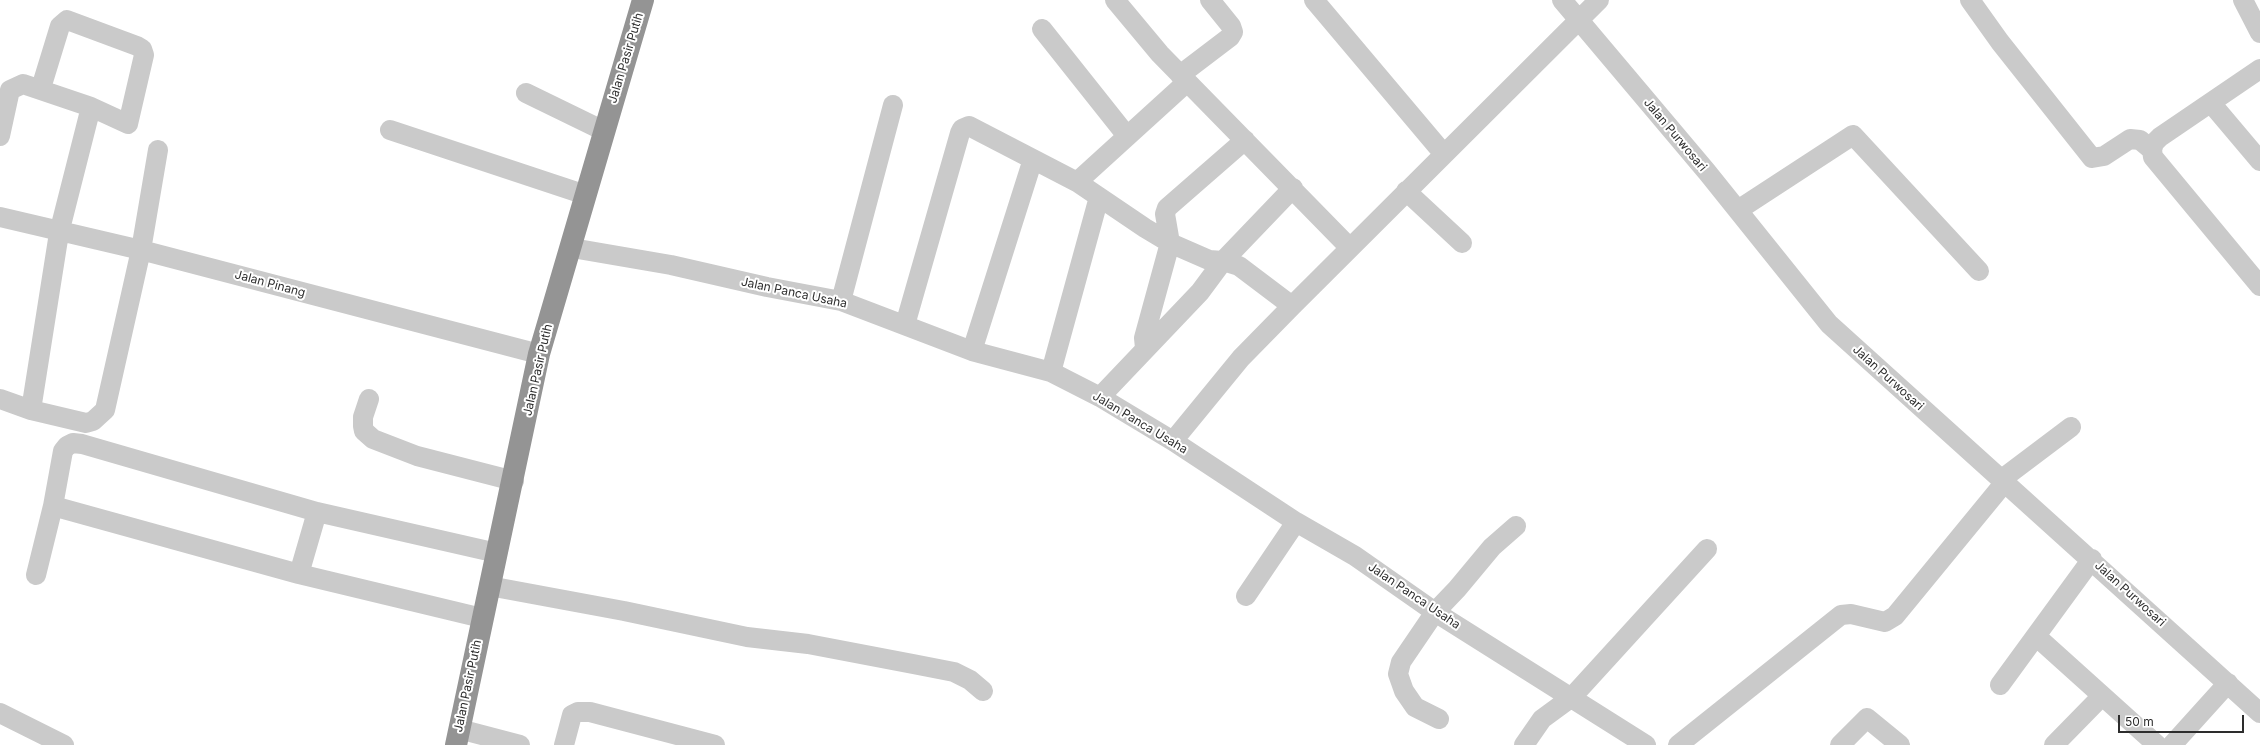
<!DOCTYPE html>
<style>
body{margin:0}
#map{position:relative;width:2260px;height:745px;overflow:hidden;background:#fff;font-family:Inter,sans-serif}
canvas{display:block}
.scale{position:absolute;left:2118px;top:715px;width:126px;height:18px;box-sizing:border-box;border:2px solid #2d2d2d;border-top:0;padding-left:5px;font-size:12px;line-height:14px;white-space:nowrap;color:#2d2d2d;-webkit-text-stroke:3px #fff;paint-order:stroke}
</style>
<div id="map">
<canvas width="2260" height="745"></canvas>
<div class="scale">50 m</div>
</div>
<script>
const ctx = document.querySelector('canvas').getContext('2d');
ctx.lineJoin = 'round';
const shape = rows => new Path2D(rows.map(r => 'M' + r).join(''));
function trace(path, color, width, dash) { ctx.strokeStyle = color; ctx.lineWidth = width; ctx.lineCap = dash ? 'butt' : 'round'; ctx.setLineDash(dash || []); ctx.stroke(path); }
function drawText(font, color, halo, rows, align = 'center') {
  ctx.font = font + ' Inter,sans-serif'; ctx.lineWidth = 4; ctx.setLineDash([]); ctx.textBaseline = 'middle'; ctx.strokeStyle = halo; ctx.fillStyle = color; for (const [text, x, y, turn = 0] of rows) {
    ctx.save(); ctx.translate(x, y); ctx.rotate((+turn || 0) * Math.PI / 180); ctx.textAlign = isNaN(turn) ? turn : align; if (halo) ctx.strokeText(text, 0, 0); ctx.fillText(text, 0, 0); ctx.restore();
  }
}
const minor = shape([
 [1115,0,1160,54,1350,248],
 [1314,0,1443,153],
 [1562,0,1707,172,1829,324,2260,713],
 [1970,0,2000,42,2092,158,2104,156,2130,139,2140,140,2152,150],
 [2243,0,2260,33],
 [1042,29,1127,136],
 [2260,69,2160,137,2154,143,2152,150,2153,157,2260,286],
 [1180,75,1230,37,1233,32,1231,26,1210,0],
 [526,93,604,131],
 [2211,103,2260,161],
 [390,130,586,195],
 [0,136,10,90,23,84,91,107,128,124,144,55,142,49,137,46,67,20,60,26,41,88],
 [1077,182,1187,82],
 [1406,191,1462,243],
 [1738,210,1853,135,1979,271],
 [0,217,141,250,539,354],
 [572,248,671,265,767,287,841,301,972,351,1051,372,1100,397,1173,441,1296,522,1355,556,1435,612,1646,745],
 [841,301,893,105],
 [905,325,960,133,962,129,969,126,1077,182,1145,228,1170,243,1209,260,1223,261,1239,266,1292,306],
 [1145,348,1144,338,1170,243,1165,214,1167,208,1245,140],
 [972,351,1033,159],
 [1051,372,1099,197],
 [1100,397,1200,292,1223,261,1293,188],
 [0,399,31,410,86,423,93,421,105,410,141,250,158,150],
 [369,399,363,417,363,426,364,431,373,439,417,456,514,481],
 [31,410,59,233,91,107],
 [1173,441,1241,358,1292,306,1599,0],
 [2002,479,2071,427],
 [53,506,63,451,67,446,73,443,82,444,317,512,497,553],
 [299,574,317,512],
 [36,575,53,506,299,574,482,618],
 [489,586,624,611,747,637,808,644,913,664,954,672,970,680,983,691],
 [1246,596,1296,522],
 [2037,637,2157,745],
 [2000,685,2092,559],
 [0,713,64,745],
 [1439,719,1415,707,1404,691,1398,674,1401,662,1435,612,1457,589,1492,547,1516,526],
 [459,729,520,745],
 [564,745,572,715,578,712,590,712,715,745],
 [1524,745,1542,719,1572,697,1707,549],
 [1678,745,1841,615,1851,614,1885,622,1895,616,2005,482],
 [1840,745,1867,718,1900,745],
 [2054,745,2101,697],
 [2172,745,2228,683]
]);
const highway = shape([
 [456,745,539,354,643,0]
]);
const streetNames = [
 ["Jalan Pasir Putih",626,58,-73],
 ["Jalan Purwosari",1675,135,50],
 ["Jalan Pinang",270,284,15],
 ["Jalan Panca Usaha",794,293,12],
 ["Jalan Pasir Putih",538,370,-77],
 ["Jalan Purwosari",1888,378,42],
 ["Jalan Panca Usaha",1140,423,31],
 ["Jalan Purwosari",2130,594,42],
 ["Jalan Panca Usaha",1414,596,34],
 ["Jalan Pasir Putih",468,686,-78]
];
trace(minor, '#cacaca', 20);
trace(highway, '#949494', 22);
drawText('12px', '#2d2d2d', '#fff', streetNames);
</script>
